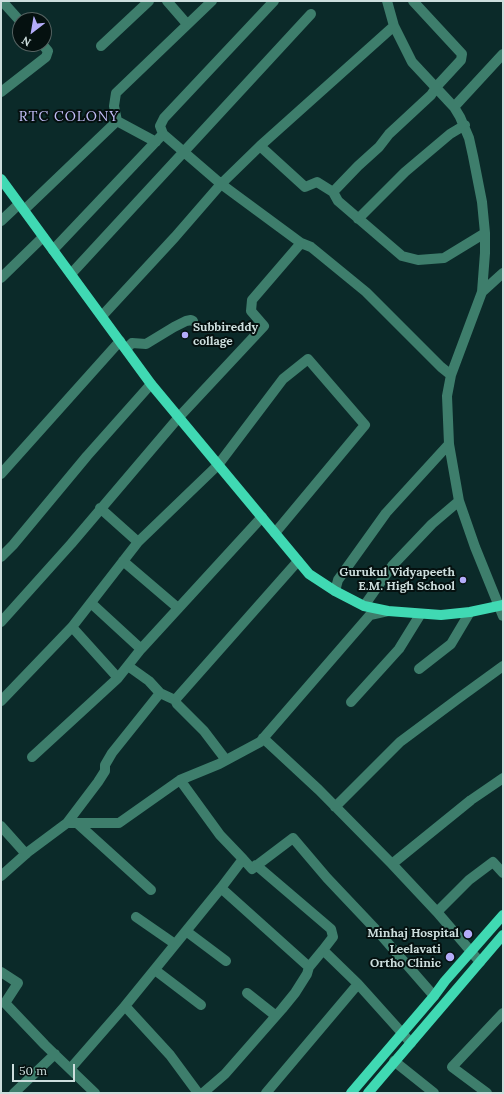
<!DOCTYPE html>
<style>
body{margin:0}
#map{position:relative;width:504px;height:1094px;overflow:hidden;background:#0b2a29;font-family:Lora,serif}
canvas{display:block}
.frame{position:absolute;inset:0;border:2px solid #cddedd;pointer-events:none}
.north{position:absolute;left:12px;top:12px;width:40px;height:40px;box-sizing:border-box;background:#051110;border:1px solid #556362;border-radius:50%;rotate:211deg;font-size:11px;font-weight:700;line-height:16px;text-align:center;color:#cddedd}
.north::after{content:'';display:block;margin:auto;width:14px;height:18px;background:#b4acf9;clip-path:polygon(50% 0,100% 100%,50% 72%,0 100%)}
.scale{position:absolute;left:12px;top:1064px;width:63px;height:18px;box-sizing:border-box;border:2px solid #cddedd;border-top:0;padding-left:5px;font-size:12px;line-height:14px;white-space:nowrap;color:#cddedd;-webkit-text-stroke:3px #051110;paint-order:stroke}
</style>
<div id="map">
<canvas width="504" height="1094"></canvas>
<div class="frame"></div>
<div class="north">N</div>
<div class="scale">50 m</div>
</div>
<script>
const ctx = document.querySelector('canvas').getContext('2d');
ctx.lineJoin = 'round';
const shape = rows => new Path2D(rows.map(r => 'M' + r).join(''));
function trace(path, color, width, dash) { ctx.strokeStyle = color; ctx.lineWidth = width; ctx.lineCap = dash ? 'butt' : 'round'; ctx.setLineDash(dash || []); ctx.stroke(path); }
function drawText(font, color, halo, rows, align = 'center') {
  ctx.font = font + ' Lora,serif'; ctx.lineWidth = 4; ctx.setLineDash([]); ctx.textBaseline = 'middle'; ctx.strokeStyle = halo; ctx.fillStyle = color; for (const [text, x, y, turn = 0] of rows) {
    ctx.save(); ctx.translate(x, y); ctx.rotate((+turn || 0) * Math.PI / 180); ctx.textAlign = isNaN(turn) ? turn : align; if (halo) ctx.strokeText(text, 0, 0); ctx.fillText(text, 0, 0); ctx.restore();
  }
}
const minor = shape([
 [2,1,20,21],
 [167,1,187,24],
 [387,1,394,26,412,62,454,107,460,117,469,138,473,156,482,202,485,233,485,253,482,292,451,375,447,396,449,444,459,501,475,547,503,616],
 [101,46,149,1],
 [1,92,46,57,48,51,42,44],
 [454,107,503,54],
 [163,134,221,184,301,243,311,247,366,292,441,367,451,375],
 [156,142,117,121,114,106,116,93,212,1],
 [260,146,305,187,317,182,333,192,338,201,402,256,418,260,444,258,485,233],
 [333,192,358,166,379,147,389,134,431,95,437,86,461,60,462,54,413,1],
 [24,210,117,121],
 [358,219,405,172,450,134,465,125],
 [1,221,19,204],
 [53,250,163,134,160,126,164,118,274,1],
 [71,274,311,14],
 [1,278,43,237],
 [482,292,503,273],
 [102,316,175,237,221,184,260,146,394,26],
 [126,349,132,343,146,344,174,327,186,321,191,320,193,321],
 [1,474,120,341],
 [100,508,138,542],
 [1,557,13,545,87,456,151,384],
 [123,561,178,608],
 [335,591,338,580,386,513,449,444],
 [91,603,141,649],
 [364,606,392,566,432,524,459,501],
 [1,622,71,544,179,417,264,326,251,311,252,300,301,243],
 [72,627,118,678],
 [128,666,149,681,160,693,175,700,177,704,204,731,226,760],
 [419,669,451,644,470,612],
 [175,700,298,561],
 [1,701,72,627,138,542,218,465,283,379,308,359,365,425,275,533],
 [351,702,399,649,420,615],
 [263,738,319,790,392,864,437,912,480,962],
 [32,757,118,678,141,649,262,517],
 [180,780,220,835,243,859],
 [335,807,400,742,459,698,503,666],
 [67,823,98,782,105,771,105,765,112,753,160,693],
 [77,823,151,890],
 [1,826,26,854],
 [392,864,471,800,503,778],
 [256,865,331,929,333,937,323,950],
 [1,876,28,852,67,823,119,823,180,780,219,764,260,742,370,615,388,611],
 [221,888,243,859,252,869,293,838,327,878,380,934,434,996],
 [437,912,469,880,493,862,503,873],
 [136,917,175,944],
 [186,931,226,961],
 [155,970,201,1005],
 [1,972,18,983,5,1003,45,1045,95,1093],
 [247,993,276,1016],
 [394,1061,434,1093],
 [70,1069,125,1006],
 [14,1093,55,1054],
 [198,1093,170,1055,125,1006,221,888,309,967,323,950,358,984],
 [203,1093,225,1074,282,1009,295,993,307,974,309,967],
 [266,1093,358,984,411,1043],
 [487,1093,452,1067,503,1013]
]);
const major = shape([
 [1,179,151,384,309,574,335,591,364,606,388,611,441,615,470,612,503,605],
 [351,1093,434,996,445,981,503,915],
 [368,1093,503,935]
]);
const markers = [
 [185,335,4,"#b4acf9"],
 [463,580,4,"#b4acf9"],
 [468,934,5,"#b4acf9"],
 [450,957,5,"#b4acf9"]
];
const poiNames = [
 ["Subbireddy",193,328,"left"],
 ["collage",193,342,"left"],
 ["Gurukul Vidyapeeth",455,573],
 ["E.M. High School",455,587],
 ["Minhaj Hospital",459,934],
 ["Leelavati",441,950],
 ["Ortho Clinic",441,964]
];
const quarterNames = [
 ["RTC COLONY",69,117]
];
trace(minor, '#3e7e6c', 10);
trace(major, '#40d9b3', 10);
for (const [x, y, r, color] of markers) { const dot = new Path2D(); dot.arc(x, y, r, 0, 2 * Math.PI); ctx.fillStyle = color; ctx.fill(dot); trace(dot, '#051110', 1.5); }
drawText('bold 12px', '#cddedd', '#051110', poiNames, 'right');
ctx.letterSpacing = '1px';
drawText('14px', '#c3bef8', '#051110', quarterNames);
ctx.letterSpacing = '0px';
</script>
